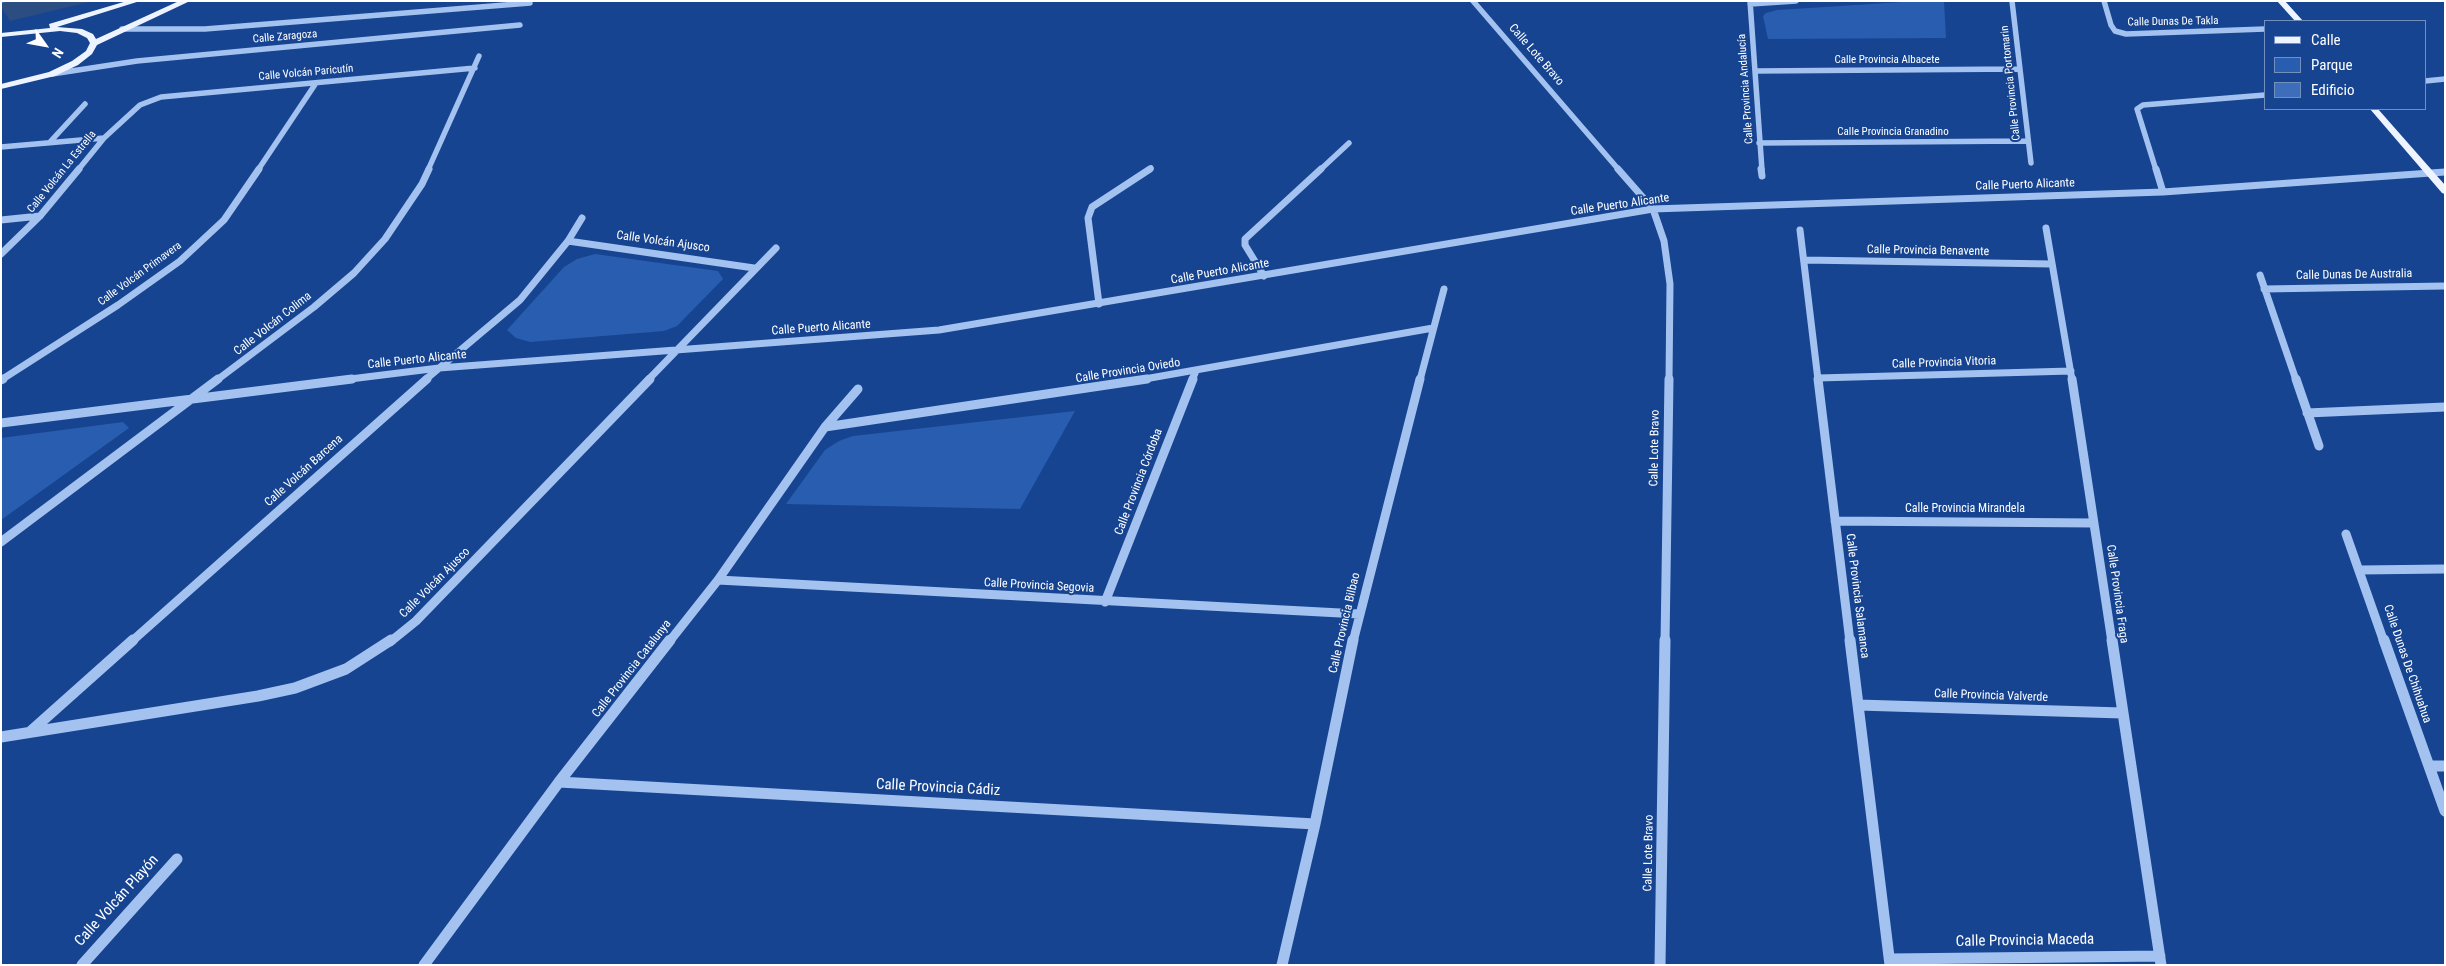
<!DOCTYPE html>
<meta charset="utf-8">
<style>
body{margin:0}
#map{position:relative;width:2446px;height:966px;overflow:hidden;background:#164491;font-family:"Roboto Condensed",sans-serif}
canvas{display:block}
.frame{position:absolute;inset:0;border:2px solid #fff;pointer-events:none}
.legend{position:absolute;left:2264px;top:20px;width:162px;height:90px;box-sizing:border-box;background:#164491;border:1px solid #738fbd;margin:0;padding:6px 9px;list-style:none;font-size:15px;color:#fff}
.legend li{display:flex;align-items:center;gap:10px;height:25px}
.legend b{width:25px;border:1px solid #738fbd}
.north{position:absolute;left:20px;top:20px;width:50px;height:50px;-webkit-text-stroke:4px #164491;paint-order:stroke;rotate:122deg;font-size:14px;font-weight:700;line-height:20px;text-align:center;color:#fff}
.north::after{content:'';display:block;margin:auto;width:18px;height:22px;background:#fff;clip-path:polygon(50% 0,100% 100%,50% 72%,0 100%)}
</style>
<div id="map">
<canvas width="2446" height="966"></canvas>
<div class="frame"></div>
<ul class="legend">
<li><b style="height:6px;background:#edf3ff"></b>Calle</li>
<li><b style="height:14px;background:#285db0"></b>Parque</li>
<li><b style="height:14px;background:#3e6eb9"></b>Edificio</li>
</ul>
<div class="north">N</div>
</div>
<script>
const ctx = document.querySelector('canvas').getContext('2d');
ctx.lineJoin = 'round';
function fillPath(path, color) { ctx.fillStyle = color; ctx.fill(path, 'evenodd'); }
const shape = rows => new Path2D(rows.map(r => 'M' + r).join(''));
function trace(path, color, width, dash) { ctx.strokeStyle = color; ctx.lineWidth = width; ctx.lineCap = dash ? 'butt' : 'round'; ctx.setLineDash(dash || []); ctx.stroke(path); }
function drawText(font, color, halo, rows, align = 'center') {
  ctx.font = font + ' "Roboto Condensed",sans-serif'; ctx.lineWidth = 4; ctx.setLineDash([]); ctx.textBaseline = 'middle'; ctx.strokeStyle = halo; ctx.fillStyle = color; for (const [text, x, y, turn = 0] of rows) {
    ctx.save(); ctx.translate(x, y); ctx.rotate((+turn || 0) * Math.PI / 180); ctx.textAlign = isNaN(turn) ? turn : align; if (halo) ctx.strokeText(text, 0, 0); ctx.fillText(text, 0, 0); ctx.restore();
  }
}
const green = shape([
 [1918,1,1944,1,1946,38,1768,39,1763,16,1766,13,1777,10],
 [595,254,718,271,723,279,677,326,664,331,530,342,516,338,507,330,564,267,577,259],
 [1075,411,1020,509,786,504,825,450,839,441,853,436],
 [123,422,129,428,1,520,1,438]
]);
const minorFar3 = shape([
 [1473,1,1619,170],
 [1750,1,1762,170],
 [2012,1,2031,163],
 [2104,1,2111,25,2115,31,2126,34,2265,29],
 [1750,4,1796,1],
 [122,29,205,29,530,3],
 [1755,71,2019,69],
 [52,74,137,61,520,25],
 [2425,81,2445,79],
 [50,142,85,104],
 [1759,143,2026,141],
 [1,147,104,138],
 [78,170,104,138,140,105,161,97,475,68],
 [258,170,316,83],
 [428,170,479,56],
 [1148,170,1151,168],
 [1320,170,1349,143],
 [2156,170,2137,109,2143,105,2265,95]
]);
const minorFar2 = shape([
 [1618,169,1653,209,1664,241,1670,284,1669,380],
 [1761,169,1762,176],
 [2156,169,2163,192],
 [1,220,40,216],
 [2046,228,2072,380],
 [1800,230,1818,380],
 [568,241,754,268],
 [1,254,40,216,79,169],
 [1804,260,2052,264],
 [2260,275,2296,380],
 [1264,276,1245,245,1245,239,1321,169],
 [2264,289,2445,286],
 [1099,304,1088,218,1092,207,1150,169],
 [1818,378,2071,371],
 [1,380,118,305,180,261,224,220,259,169],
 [217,380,314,307,354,273,385,239,422,184,429,169],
 [342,380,439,368,939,330,1653,209,2163,192,2445,172],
 [425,380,520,300,568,241,582,218],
 [648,380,776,248],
 [1139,380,1433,328],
 [1192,380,1196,371],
 [1420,380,1444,289]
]);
const minorFar1 = shape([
 [1818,379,1850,642],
 [2072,379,2112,642],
 [2296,379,2319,446],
 [1,380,3,379],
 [2307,413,2445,407],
 [1,423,352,379],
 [825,427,1147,379],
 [1835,521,2094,523],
 [2346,534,2384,642],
 [1,542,218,379],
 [2360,570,2445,569],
 [718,580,1359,614],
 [1105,602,1193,379],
 [131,642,427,379],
 [390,642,416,621,650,379],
 [669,642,718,580,825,427,858,389],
 [1353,642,1420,379],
 [1665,642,1669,379]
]);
const minor = shape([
 [1850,640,1890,965],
 [2112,640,2161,965],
 [2384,640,2445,811],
 [1858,705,2122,713],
 [31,731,133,640],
 [1,737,258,696,295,688,346,669,391,640],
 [2429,766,2445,766],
 [559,782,1315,824],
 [1890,959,2160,956],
 [82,965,177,859],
 [424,965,559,782,670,640],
 [1282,965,1315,824,1353,640],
 [1660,965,1665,640]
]);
const major = shape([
 [127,1,140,1,57,27,82,29,93,34,96,39,179,1,190,1,97,45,92,54,78,65,55,76,1,89,1,84,49,72,72,61,86,51,90,43,87,38,77,33,60,31,1,37,1,33,50,28,49,24,127,1],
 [2277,1,2285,1,2303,21,2295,21,2277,1],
 [2370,109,2378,109,2445,185,2445,194,2442,193,2370,109]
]);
const shadedWall = shape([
 [12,1,93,1,10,21,1,7,1,4]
]);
const building = shape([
 [1,1,12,1,1,4,1,1]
]);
const farStreetnames = [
 ["Calle Dunas De Takla",2173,22,-1],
 ["Calle Zaragoza",285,37,-5],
 ["Calle Provincia Albacete",1887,60],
 ["Calle Volcán Paricutín",306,73,-5],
 ["Calle Provincia Portomarin",2011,83,-96],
 ["Calle Provincia Andalucía",1746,89,-94],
 ["Calle Provincia Granadino",1893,132],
 ["Calle Volcán La Estrella",62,172,-51],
 ["Calle Volcán Primavera",140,274,-36]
];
const streetNames = [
 ["Calle Lote Bravo",1536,55,49],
 ["Calle Puerto Alicante",2025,185,-2],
 ["Calle Puerto Alicante",1620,205,-8],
 ["Calle Volcán Ajusco",663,242,8],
 ["Calle Provincia Benavente",1928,251,1],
 ["Calle Puerto Alicante",1220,272,-10],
 ["Calle Dunas De Australia",2354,275,-1],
 ["Calle Volcán Colima",273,324,-38],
 ["Calle Puerto Alicante",821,328,-4],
 ["Calle Puerto Alicante",417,360,-6],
 ["Calle Provincia Vitoria",1944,363,-2],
 ["Calle Provincia Oviedo",1128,371,-9],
 ["Calle Lote Bravo",1655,448,-89],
 ["Calle Volcán Barcena",304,471,-42],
 ["Calle Provincia Córdoba",1139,482,-69],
 ["Calle Provincia Mirandela",1965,509],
 ["Calle Volcán Ajusco",435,583,-45],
 ["Calle Provincia Segovia",1039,586,3],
 ["Calle Provincia Fraga",2117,594,82],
 ["Calle Provincia Salamanca",1857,596,83],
 ["Calle Provincia Bilbao",1345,623,-77],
 ["Calle Dunas De Chihuahua",2407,664,71],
 ["Calle Provincia Catalunya",632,669,-52],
 ["Calle Provincia Valverde",1991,696,2],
 ["Calle Lote Bravo",1649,853,-89]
];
const nearStreetnames = [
 ["Calle Provincia Cádiz",938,788,3],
 ["Calle Volcán Playón",117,901,-48],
 ["Calle Provincia Maceda",2025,941,-1]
];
fillPath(green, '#285db0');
trace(minorFar3, '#a4c2f0', 5.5);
trace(minorFar2, '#a4c2f0', 7);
trace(minorFar1, '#a4c2f0', 9);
trace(minor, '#a4c2f0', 11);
fillPath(major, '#edf3ff');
fillPath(shadedWall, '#2b4d82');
fillPath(building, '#3e6eb9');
trace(building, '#2b4d82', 1);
drawText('11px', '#fff', '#164491', farStreetnames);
drawText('12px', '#fff', '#164491', streetNames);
drawText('15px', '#fff', '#164491', nearStreetnames);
</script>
